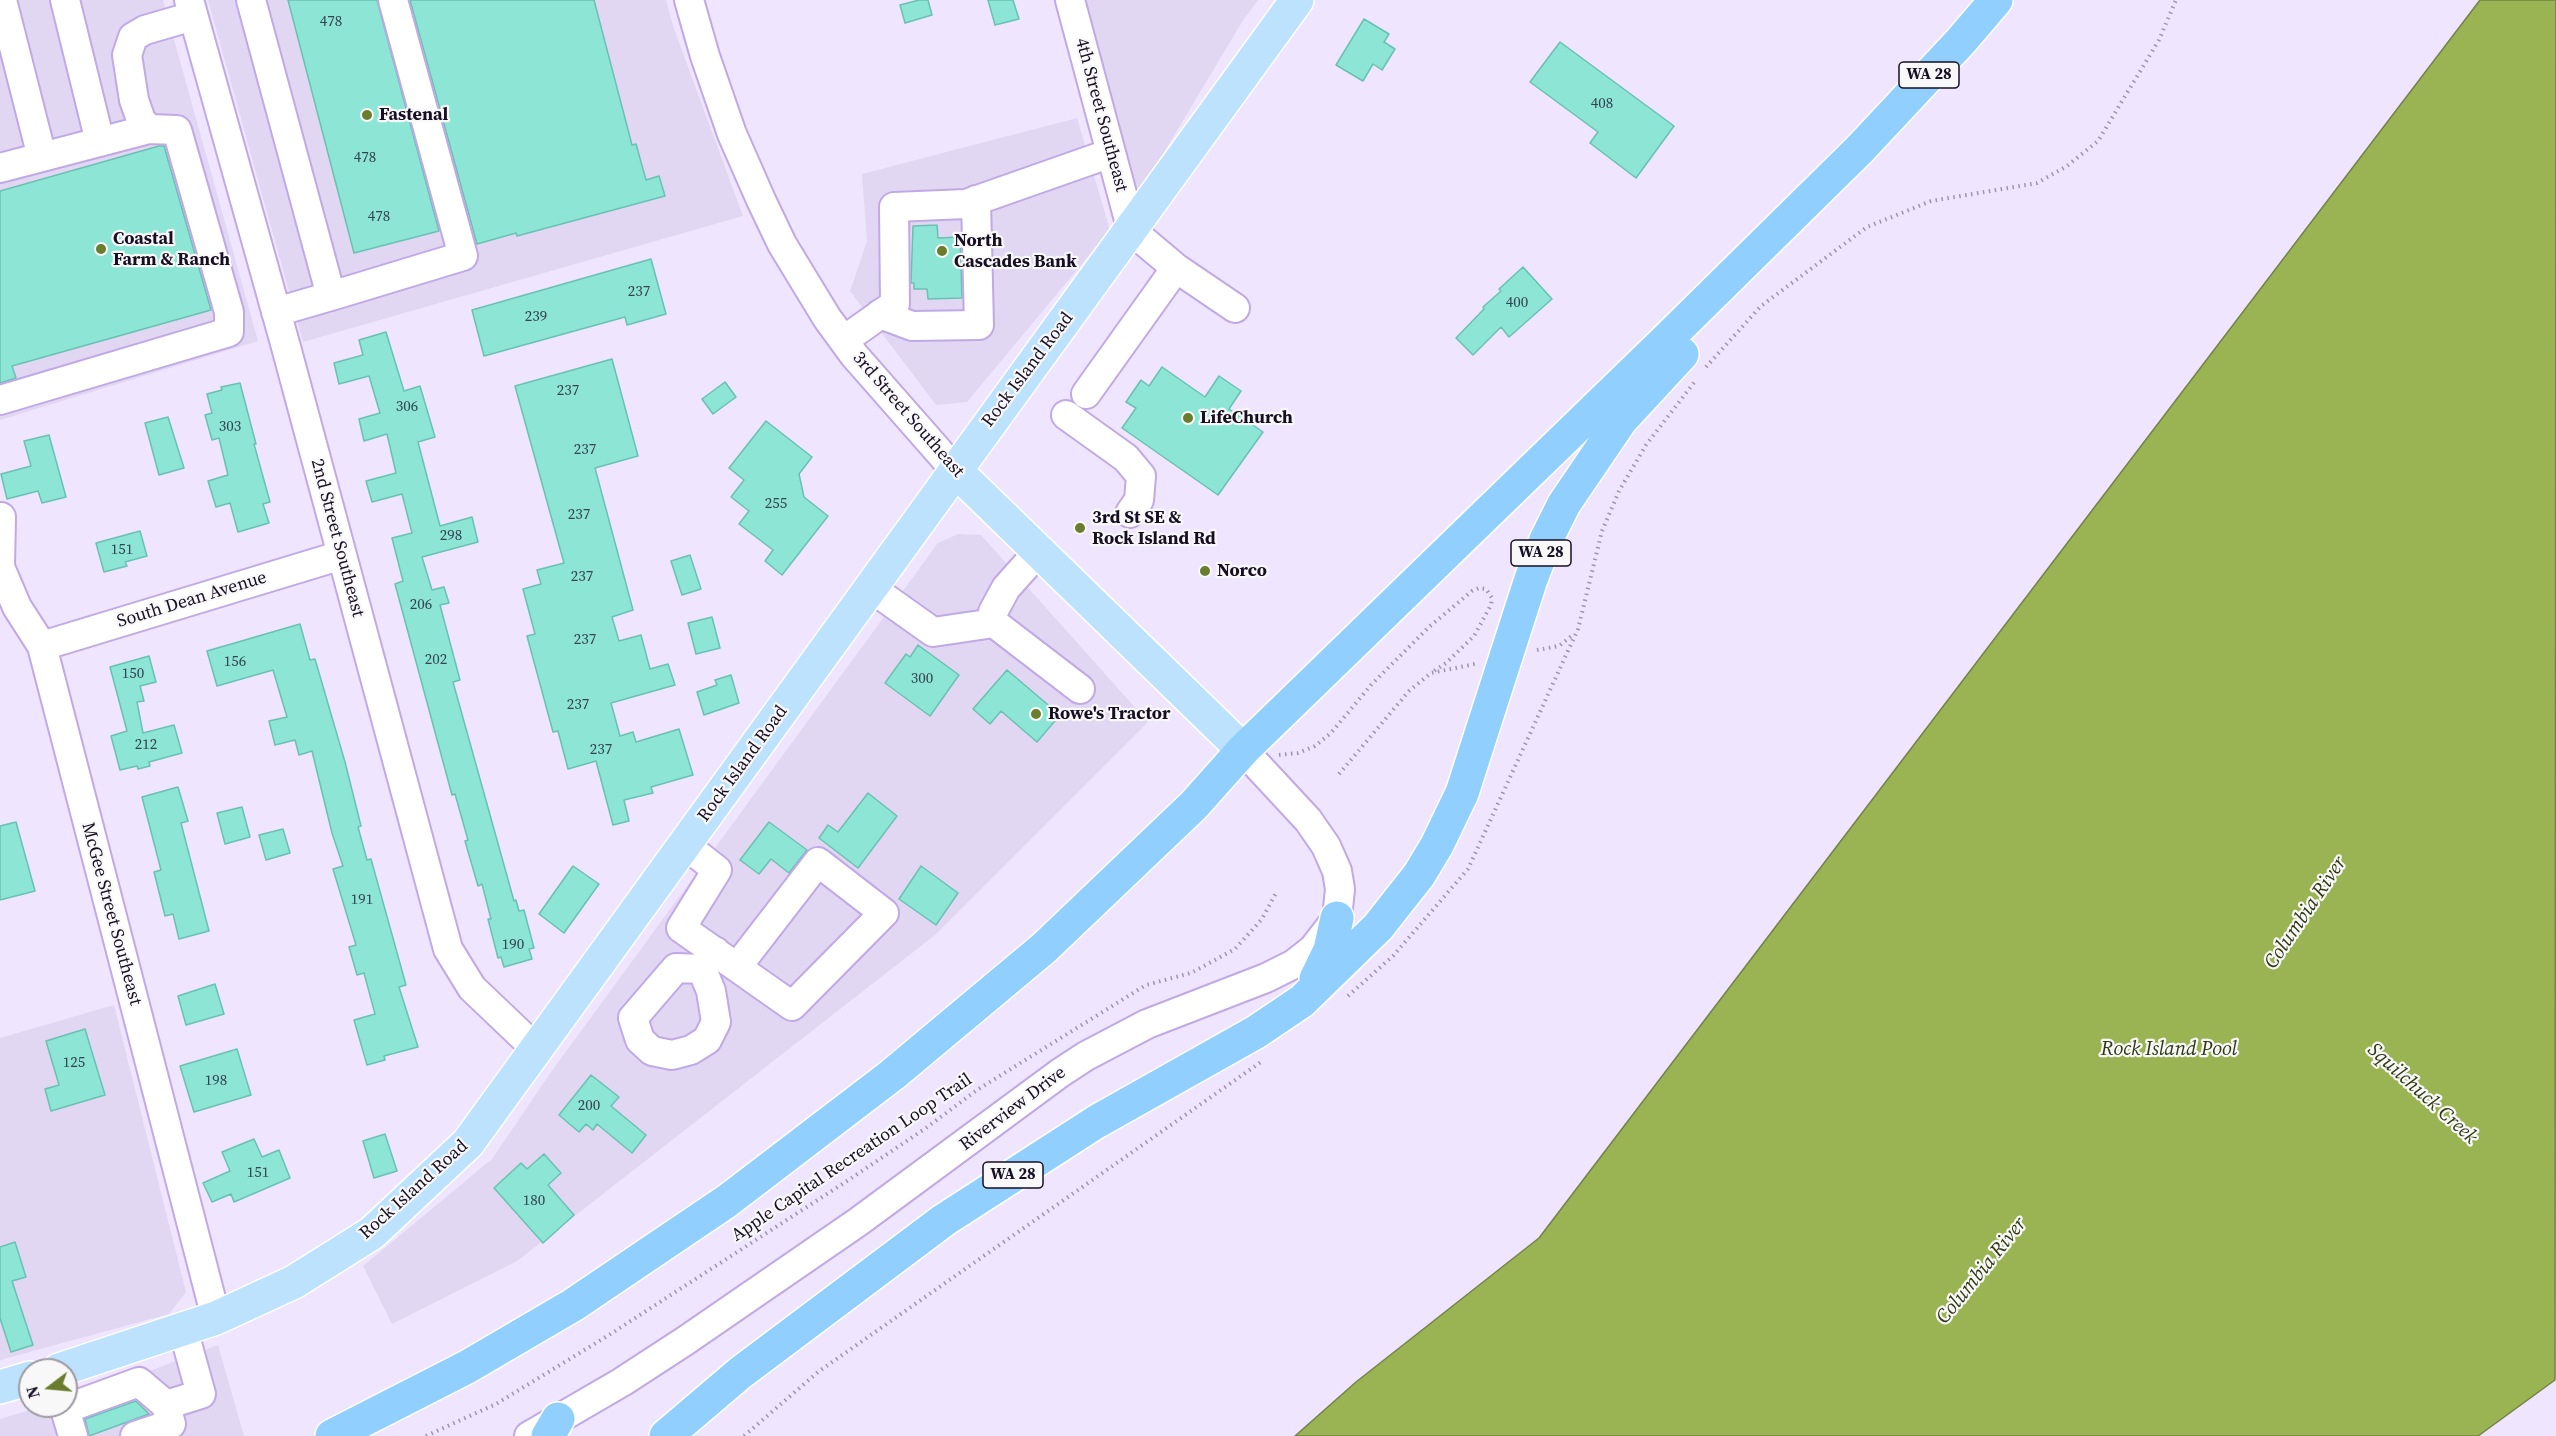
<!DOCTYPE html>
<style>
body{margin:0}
#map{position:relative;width:2556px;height:1436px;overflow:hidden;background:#efe5ff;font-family:"Source Serif 4",serif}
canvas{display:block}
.north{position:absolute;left:18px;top:1358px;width:60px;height:60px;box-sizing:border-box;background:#f8f8f8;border:2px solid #9e9aa3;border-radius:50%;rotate:254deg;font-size:16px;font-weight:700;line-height:24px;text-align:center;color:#170e24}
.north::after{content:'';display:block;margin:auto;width:21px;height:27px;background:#697d2d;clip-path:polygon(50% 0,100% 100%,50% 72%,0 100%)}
</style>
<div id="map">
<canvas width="2556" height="1436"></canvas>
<div class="north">N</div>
</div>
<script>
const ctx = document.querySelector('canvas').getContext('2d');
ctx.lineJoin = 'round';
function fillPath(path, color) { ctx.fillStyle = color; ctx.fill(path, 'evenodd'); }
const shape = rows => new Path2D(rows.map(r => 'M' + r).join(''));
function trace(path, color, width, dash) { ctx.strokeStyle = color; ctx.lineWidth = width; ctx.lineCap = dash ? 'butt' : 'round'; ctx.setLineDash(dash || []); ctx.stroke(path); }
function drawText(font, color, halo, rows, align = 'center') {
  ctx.font = font + ' "Source Serif 4",serif'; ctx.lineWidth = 4.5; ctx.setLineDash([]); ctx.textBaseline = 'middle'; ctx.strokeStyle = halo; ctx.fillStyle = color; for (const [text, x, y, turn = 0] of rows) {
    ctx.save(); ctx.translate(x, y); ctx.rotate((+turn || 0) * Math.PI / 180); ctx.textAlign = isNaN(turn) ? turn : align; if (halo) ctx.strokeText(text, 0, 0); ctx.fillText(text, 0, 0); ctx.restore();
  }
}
const built = shape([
 [0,0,163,0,258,341,0,420],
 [208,0,666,0,673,26,743,216,303,342],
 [1082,0,1258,0,1242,22,1145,184,1140,187,1134,188],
 [1077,118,1110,230,967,402,936,405,850,291,867,241,862,174],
 [958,534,981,535,1148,722,935,935,517,1261,392,1324,363,1266,492,1159,551,1072,938,543],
 [114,1005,186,1292,169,1314,0,1360,0,1038],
 [218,1345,244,1436,0,1436,0,1419,43,1406,66,1406,110,1386]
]);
const water = shape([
 [2480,0,2556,0,2555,1380,2478,1436,1295,1436,1356,1382,1539,1238,2480,0]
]);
const building = shape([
 [288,0,377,0,439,231,354,253,288,0],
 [410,0,594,0,632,145,636,144,646,180,659,176,665,196,517,236,516,233,477,244,410,0],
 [919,0,928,0,932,15,905,23,900,5,919,0],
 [988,0,1013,0,1019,19,995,25,988,0],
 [1364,19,1389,34,1384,42,1395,49,1382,70,1373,64,1363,81,1336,65,1364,19],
 [1560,42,1674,126,1636,178,1590,143,1598,132,1530,82,1560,42],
 [159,146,164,146,211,310,12,366,16,378,0,383,0,191,159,146],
 [937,225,938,238,960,237,962,298,928,299,927,289,914,289,914,283,911,283,913,226,937,225],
 [651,259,666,314,627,325,625,317,484,356,472,310,651,259],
 [1523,267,1552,299,1509,337,1501,327,1473,355,1456,338,1484,309,1483,307,1501,291,1499,289,1523,267],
 [386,332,404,391,420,386,435,437,418,442,440,526,472,517,478,542,422,557,432,590,444,587,449,603,440,605,460,680,453,682,514,901,516,900,519,911,524,910,534,948,529,949,532,959,504,967,501,957,498,958,488,919,491,919,482,884,478,886,465,841,468,840,455,794,452,795,395,584,403,581,392,538,412,533,402,494,372,502,366,481,396,473,387,434,364,441,359,419,380,413,369,376,339,384,334,363,363,355,359,340,386,332],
 [612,359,638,456,595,468,633,610,612,617,619,641,641,635,650,669,668,664,675,685,611,703,620,736,633,732,636,742,679,729,693,775,651,787,653,793,624,800,629,821,613,825,596,761,568,769,558,731,553,732,527,636,535,634,523,589,541,584,537,570,564,563,515,386,612,359],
 [1162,367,1205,397,1219,376,1241,391,1229,409,1263,432,1218,495,1122,428,1136,408,1126,402,1141,380,1149,386,1162,367],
 [725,382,736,397,713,414,702,399,725,382],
 [240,383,256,444,254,444,270,502,263,504,269,523,238,532,230,503,216,507,208,481,228,475,219,438,212,440,205,415,212,413,207,394,222,390,221,387,240,383],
 [168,417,184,468,159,475,145,423,168,417],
 [766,421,812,457,799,474,804,497,828,516,782,575,765,561,773,550,739,524,749,511,731,497,744,480,729,468,766,421],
 [49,435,66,497,42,503,38,491,7,499,1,474,31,466,24,441,49,435],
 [140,531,147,556,125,562,127,566,104,572,96,543,140,531],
 [690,555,701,589,682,595,671,561,690,555],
 [712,617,720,648,696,654,688,623,712,617],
 [300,624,310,660,315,659,345,762,361,826,358,827,367,860,371,859,406,985,399,987,418,1047,384,1056,385,1060,367,1065,354,1020,375,1014,364,973,357,975,349,947,356,945,333,869,343,866,332,833,312,751,299,755,295,740,275,745,269,721,287,717,273,670,217,686,207,651,300,624],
 [918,645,959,675,930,716,885,683,906,654,910,657,918,645],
 [149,656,156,682,140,686,144,701,137,702,143,733,174,725,182,753,149,762,150,766,138,769,137,766,120,770,111,736,127,731,110,667,149,656],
 [1007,670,1060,715,1037,742,1001,711,990,724,973,709,1007,670],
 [731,675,739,703,704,715,697,692,717,685,715,680,731,675],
 [178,787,188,821,181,823,209,931,179,939,173,914,165,916,154,872,161,870,142,797,178,787],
 [868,793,897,816,858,868,819,838,828,825,838,832,868,793],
 [242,807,250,837,225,844,217,813,242,807],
 [16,822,35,891,0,900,0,826,16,822],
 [769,822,807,850,789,873,771,859,759,874,740,860,769,822],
 [283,829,290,853,266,860,259,835,283,829],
 [573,866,599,884,564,933,539,914,573,866],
 [921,866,958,893,936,925,899,899,921,866],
 [215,984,224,1014,186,1025,178,996,215,984],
 [85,1029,105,1095,51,1111,45,1089,59,1085,46,1041,85,1029],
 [237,1049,251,1095,194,1112,180,1066,237,1049],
 [591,1075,619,1097,611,1106,646,1135,632,1153,597,1124,593,1130,586,1124,579,1132,559,1115,591,1075],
 [385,1134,397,1171,374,1178,363,1141,385,1134],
 [254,1139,262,1157,279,1150,290,1178,234,1202,231,1194,212,1202,203,1183,230,1171,222,1152,254,1139],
 [544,1154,561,1173,548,1185,574,1215,543,1243,494,1188,521,1163,527,1169,544,1154],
 [15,1242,26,1277,12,1281,33,1345,11,1352,0,1318,0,1247,15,1242],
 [136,1401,149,1414,89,1436,85,1419,136,1401]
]);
const path = shape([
 [1706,367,1761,306,1867,227,1931,201,2037,183,2067,166,2098,141,2159,40,2176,0],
 [1537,650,1559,646,1574,634],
 [1279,755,1298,753,1315,746,1331,733,1371,685,1429,627,1472,591,1479,588,1486,589,1492,598,1491,605,1474,636,1446,663,1431,673],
 [1339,774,1409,691,1431,673,1475,664],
 [1348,996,1393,956,1468,869,1578,629,1602,531,1619,491,1646,445,1696,380],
 [426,1436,496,1404,609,1335,847,1181,926,1128,977,1090,1146,985,1191,973,1235,949,1262,919,1277,891],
 [744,1436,818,1372,1261,1062]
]);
const minor = shape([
 [2,0,42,157],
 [65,0,100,142],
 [189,0,286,347,448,949,472,988,535,1048],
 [251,0,331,296,463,256,393,0],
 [689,0,705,56,732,134,761,200,782,244,827,318,854,355,955,470],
 [1070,0,1132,231,1176,268,1086,394],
 [0,168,149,129],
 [1176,268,1235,308],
 [276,312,331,296],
 [880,314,912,326,979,325,976,200],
 [844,340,895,304,894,207,966,204,1111,153],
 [0,400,229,332,229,312,177,130,149,129,141,120,134,100,127,55,133,37,145,30,193,16],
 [1066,415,1126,458,1141,476,1139,500,1130,513],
 [1,517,0,567,17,607,42,646,216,1318],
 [1039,551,1006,588,993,612,994,623,1080,689],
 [871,588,933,632,994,623],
 [42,646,342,555],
 [684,844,717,870,681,928,792,1006,884,913,818,862,737,967],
 [702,969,711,991,716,1022,707,1040,691,1050,672,1055,652,1051,640,1040,633,1018,676,968,702,969,715,951],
 [166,1405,201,1394,183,1329],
 [73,1436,65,1409,139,1382,166,1405,171,1424,135,1436],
 [529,1436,622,1382,685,1341,858,1222,1060,1073,1086,1056,1147,1024,1266,978,1294,964,1313,949,1337,918,1340,889,1337,871,1326,846,1308,820,1243,750]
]);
const major = shape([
 [955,470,1243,750],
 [59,1370,216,1318,294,1282,372,1233,468,1143,1297,0],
 [0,1387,30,1378]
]);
const highway = shape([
 [1316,979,1330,950,1337,918],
 [332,1436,467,1367,573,1305,727,1201,892,1075,1044,948,1194,805,1243,750,1665,341,1860,149,1961,41,1996,0],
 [548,1436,558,1419],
 [666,1436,740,1373,944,1220,1096,1122,1256,1032,1302,1001,1378,927,1419,875,1437,845,1462,793,1531,579,1546,540,1564,504,1621,420,1682,354]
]);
const markers = [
 [367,115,6,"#697d2d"],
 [101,249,6,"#697d2d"],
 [942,251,6,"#697d2d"],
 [1188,418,6,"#697d2d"],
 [1080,528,6,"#697d2d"],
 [1205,571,6,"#697d2d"],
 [1036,714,6,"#697d2d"]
];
const numberNames = [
 ["478",331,22],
 ["408",1602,104],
 ["478",365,158],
 ["478",379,217],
 ["237",639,292],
 ["400",1517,303],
 ["239",536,317],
 ["237",568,391],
 ["306",407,407],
 ["303",230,427],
 ["237",585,450],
 ["255",776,504],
 ["237",579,515],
 ["298",451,536],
 ["151",122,550],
 ["237",582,577],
 ["206",421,605],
 ["237",585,640],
 ["202",436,660],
 ["156",235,662],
 ["150",133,674],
 ["300",922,679],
 ["237",578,705],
 ["212",146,745],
 ["237",601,750],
 ["191",362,900],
 ["190",513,945],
 ["125",74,1063],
 ["198",216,1081],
 ["200",589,1106],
 ["151",258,1173],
 ["180",534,1201]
];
const shields = [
 [1929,75,60],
 [1541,553,60],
 [1013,1175,60]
];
const shieldNames = [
 ["WA 28",1929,75],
 ["WA 28",1541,553],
 ["WA 28",1013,1175]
];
const poiNames = [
 ["Fastenal",379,115],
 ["Coastal",113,239],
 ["Farm & Ranch",113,260],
 ["North",954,241],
 ["Cascades Bank",954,262],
 ["LifeChurch",1200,418],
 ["3rd St SE &",1092,518],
 ["Rock Island Rd",1092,539],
 ["Norco",1217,571],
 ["Rowe's Tractor",1048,714]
];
const streetNames = [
 ["4th Street Southeast",1101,115,75],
 ["Rock Island Road",1028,370,-53],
 ["3rd Street Southeast",908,415,49],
 ["2nd Street Southeast",337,538,75],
 ["South Dean Avenue",192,600,-17],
 ["Rock Island Road",743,764,-54],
 ["McGee Street Southeast",111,914,75],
 ["Riverview Drive",1013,1109,-37],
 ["Apple Capital Recreation Loop Trail",852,1158,-34],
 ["Rock Island Road",414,1190,-42]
];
const waterNames = [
 ["Columbia River",2306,913,-56],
 ["Rock Island Pool",2169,1050],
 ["Squilchuck Creek",2422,1094,42],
 ["Columbia River",1982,1271,-51]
];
fillPath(built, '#e1d7f3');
fillPath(water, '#9ab454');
trace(water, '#738246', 1.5);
fillPath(building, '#8de5d6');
trace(building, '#69c1b2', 1.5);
trace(minor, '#c0a9e5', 32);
trace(major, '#fff', 36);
trace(highway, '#fff', 36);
trace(path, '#9e94ad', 4, [1.5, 4.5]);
trace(minor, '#fff', 28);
trace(major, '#bce2fe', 33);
trace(highway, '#90cffe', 33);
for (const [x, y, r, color] of markers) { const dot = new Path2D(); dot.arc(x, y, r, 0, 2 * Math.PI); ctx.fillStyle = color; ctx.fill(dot); trace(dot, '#f8f8f8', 2); }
drawText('15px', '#344450', null, numberNames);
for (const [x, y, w] of shields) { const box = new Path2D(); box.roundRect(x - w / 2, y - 13, w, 26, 4.5); ctx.fillStyle = '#f8f8f8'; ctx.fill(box); trace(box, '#170e24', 1.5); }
drawText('bold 16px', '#170e24', null, shieldNames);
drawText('bold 18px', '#170e24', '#f8f8f8', poiNames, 'left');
drawText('18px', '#170e24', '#f8f8f8', streetNames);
drawText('italic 20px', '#2e3911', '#f8f8f8', waterNames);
</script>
